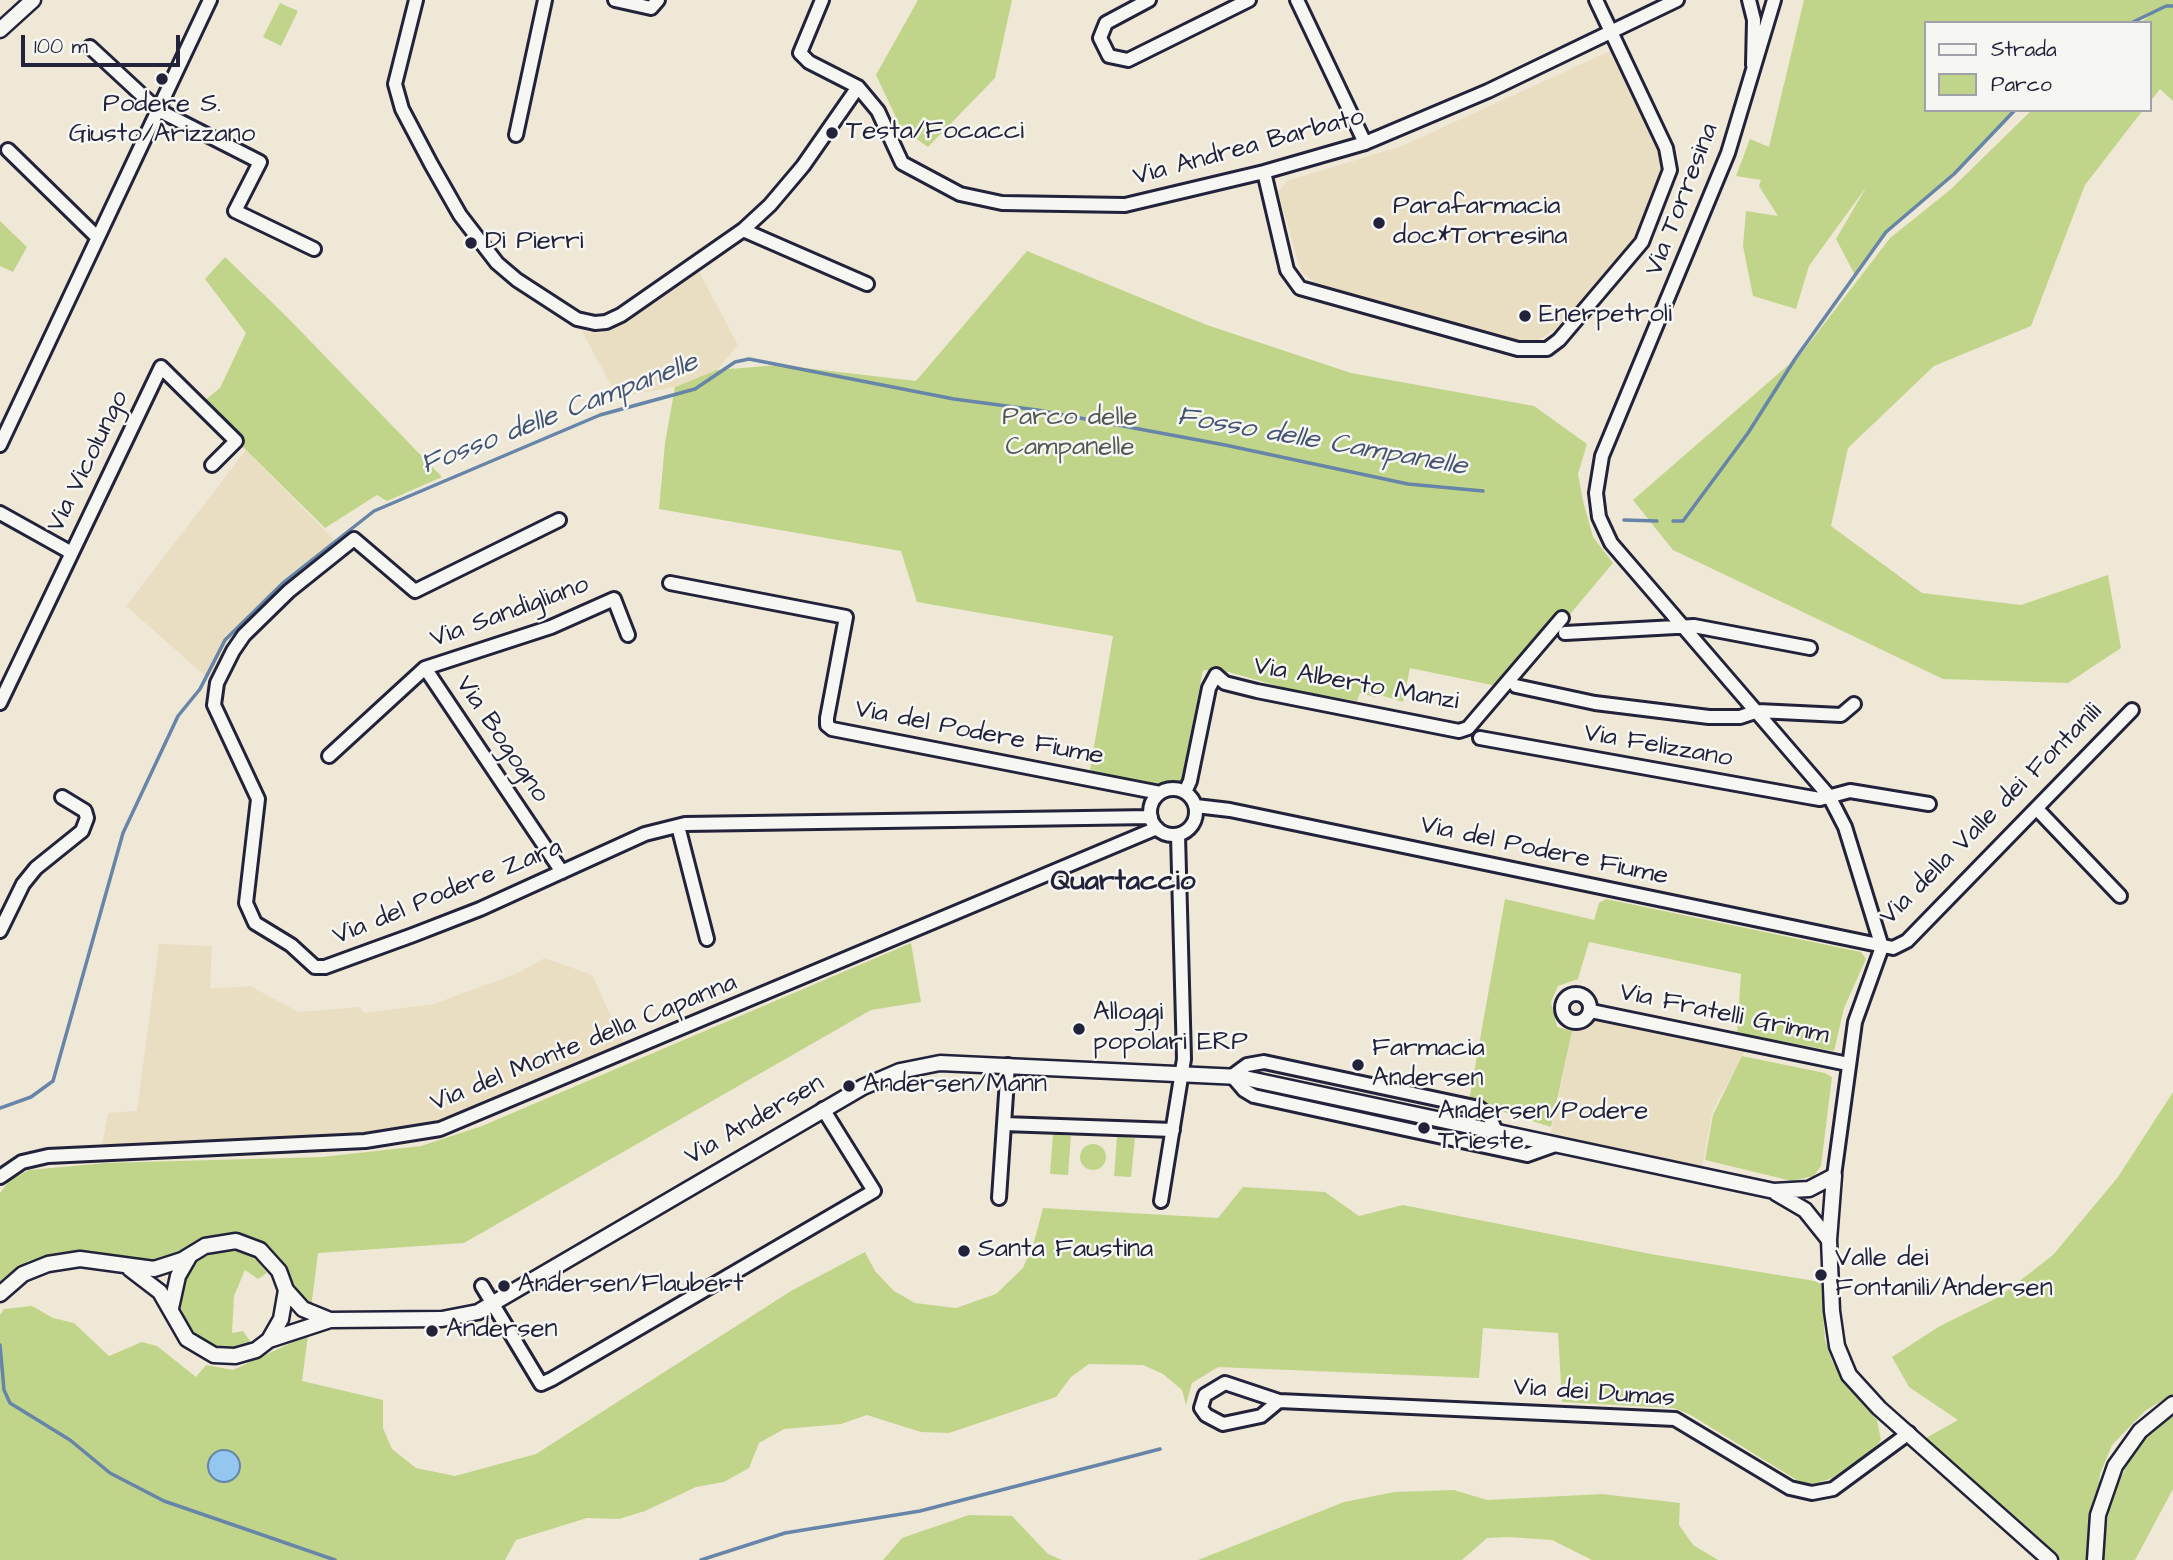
<!DOCTYPE html>
<style>
body{margin:0}
#map{position:relative;width:2173px;height:1560px;overflow:hidden;background:#efe8d6;font-family:"Architects Daughter",sans-serif}
canvas{display:block}
.legend{position:absolute;left:1924px;top:21px;width:228px;height:91px;box-sizing:border-box;background:#f6f6f2;border:2px solid #a1a1a9;margin:0;padding:9px 12px;list-style:none;font-size:21px;color:#22223b}
.legend li{display:flex;align-items:center;gap:14px;height:35px}
.legend b{width:35px;border:2px solid #a1a1a9}
.scale{position:absolute;left:21px;top:35px;width:159px;height:32px;box-sizing:border-box;border:4px solid #22223b;border-top:0;padding-left:9px;font-size:21px;line-height:24px;white-space:nowrap;color:#22223b;-webkit-text-stroke:5px #f6f6f2;paint-order:stroke}
</style>
<div id="map">
<canvas width="2173" height="1560"></canvas>
<ul class="legend">
<li><b style="height:9px;background:#f6f6f2"></b>Strada</li>
<li><b style="height:19px;background:#c1d58a"></b>Parco</li>
</ul>
<div class="scale">100 m</div>
</div>
<script>
const ctx = document.querySelector('canvas').getContext('2d');
ctx.lineJoin = 'round';
function fillPath(path, color) { ctx.fillStyle = color; ctx.fill(path, 'evenodd'); }
const shape = rows => new Path2D(rows.map(r => 'M' + r).join(''));
function trace(path, color, width, dash) { ctx.strokeStyle = color; ctx.lineWidth = width; ctx.lineCap = dash ? 'butt' : 'round'; ctx.setLineDash(dash || []); ctx.stroke(path); }
function drawText(font, color, halo, rows, align = 'center') {
  ctx.font = font + ' "Architects Daughter",sans-serif'; ctx.lineWidth = 5; ctx.setLineDash([]); ctx.textBaseline = 'middle'; ctx.strokeStyle = halo; ctx.fillStyle = color; for (const [text, x, y, turn = 0] of rows) {
    ctx.save(); ctx.translate(x, y); ctx.rotate((+turn || 0) * Math.PI / 180); ctx.textAlign = isNaN(turn) ? turn : align; if (halo) ctx.strokeText(text, 0, 0); ctx.fillText(text, 0, 0); ctx.restore();
  }
}
const built = shape([
 [1610,51,1663,164,1639,234,1556,329,1532,344,1317,284,1301,272,1278,192,1287,181,1402,146],
 [698,270,738,345,717,370,675,387,617,397,582,331,602,333],
 [246,450,340,546,263,609,230,642,211,681,126,606],
 [159,944,212,946,210,989,250,986,299,1012,360,1007,363,1013,434,1004,518,973,545,958,592,975,626,1048,448,1119,389,1131,102,1146,108,1113,137,1111],
 [1595,1019,1746,1050,1713,1110,1702,1167,1550,1136,1572,1031]
]);
const green = shape([
 [918,0,1012,0,995,78,928,147,901,128,876,75],
 [1804,0,2173,0,2173,101,2160,89,2150,102,2150,23,2140,23,2159,9,2131,23,1926,23,1926,110,2015,110,1954,174,1886,232,1855,275,1836,239,1867,186,1809,266,1796,309,1753,296,1743,246,1746,211,1778,216,1759,186,1761,180,1736,176,1750,139,1769,147],
 [280,3,298,11,281,46,263,37],
 [2032,110,2143,110,2085,185,2031,326,1934,366,1848,448,1831,526,1922,593,2021,605,2108,575,2121,648,2068,683,1943,679,1673,550,1633,500,1801,354,1890,238,1950,190],
 [0,221,27,247,13,272,0,266],
 [1027,251,1207,325,1351,373,1534,406,1587,444,1578,474,1583,501,1593,537,1613,563,1566,619,1497,686,1410,668,1403,702,1377,694,1375,697,1360,693,1357,701,1288,689,1229,672,1203,670,1181,783,1162,786,1101,775,1090,770,1113,636,917,602,901,551,659,509,665,443,675,387,717,370,779,365,916,381],
 [225,257,286,316,442,477,387,501,377,495,325,528,239,443,243,438,204,401,220,388,246,333,205,279],
 [1505,899,1594,920,1599,903,1606,899,1861,952,1866,959,1844,1008,1834,1051,1737,1033,1741,974,1589,942,1578,979,1558,986,1551,1002,1557,1027,1572,1031,1551,1127,1469,1101],
 [911,943,921,1002,871,1010,464,1243,318,1253,311,1309,303,1302,283,1262,260,1243,235,1234,215,1235,165,1261,140,1264,91,1251,70,1251,28,1261,0,1283,0,1193,9,1181,29,1170,105,1163,322,1157,421,1146,482,1126],
 [1742,1056,1825,1073,1832,1077,1821,1166,1814,1176,1792,1181,1705,1160,1713,1115],
 [2173,1092,2173,1394,2145,1411,2112,1445,2100,1474,2092,1560,2059,1560,1926,1438,1958,1420,1909,1387,1892,1357,1940,1326,1999,1297,2053,1255,2118,1177],
 [1053,1134,1071,1136,1068,1175,1050,1174],
 [1117,1136,1135,1138,1131,1177,1114,1176],
 '1080 1157a13 13 0 1 1 26 0a13 13 0 1 1-26 0Z',
 [1243,1187,1325,1192,1359,1216,1403,1205,1656,1255,1821,1282,1825,1340,1832,1361,1853,1393,1877,1420,1881,1440,1874,1449,1832,1478,1815,1484,1800,1482,1689,1414,1673,1408,1562,1402,1558,1333,1483,1328,1479,1378,1218,1367,1192,1383,1186,1405,1182,1390,1163,1374,1143,1365,1089,1364,1071,1377,1056,1397,949,1433,921,1432,867,1415,841,1424,784,1429,759,1443,749,1468,724,1482,696,1487,645,1511,619,1519,587,1518,516,1540,505,1560,0,1560,0,1315,4,1309,32,1306,53,1318,74,1323,109,1356,142,1342,157,1346,196,1377,206,1365,233,1370,308,1335,302,1381,383,1400,383,1428,392,1449,416,1468,455,1476,536,1454,791,1291,865,1252,875,1271,894,1291,915,1303,956,1308,996,1294,1023,1268,1034,1242,1043,1208,1218,1218],
 [227,1250,243,1252,257,1260,267,1273,258,1279,245,1270,234,1296,232,1333,243,1331,250,1341,244,1346,229,1348,212,1345,198,1336,187,1323,181,1308,181,1291,187,1275,197,1262,212,1253],
 [2173,1415,2173,1489,2135,1560,2103,1560,2110,1500,2133,1453,2160,1423],
 [1454,1490,1487,1500,1602,1494,1680,1503,1679,1525,1693,1545,1718,1560,1592,1560,1552,1540,1508,1537,1487,1538,1462,1560,1198,1560,1344,1502,1394,1492],
 [969,1515,1012,1516,1048,1554,1062,1560,883,1560,902,1538]
]);
const water = shape([
 '208 1466a16 16 0 1 1 32 0a16 16 0 1 1-32 0Z'
]);
const stream = shape([
 [2131,23,2166,6,2173,6],
 [1624,520,1657,521],
 [1673,521,1683,521,1748,433,1795,359,1886,232,1954,174,2015,110],
 [0,1108,31,1097,53,1081,123,833,178,716,200,689,225,640,284,582,374,511,600,415,695,389,735,362,749,359,954,399,1037,410,1225,445,1408,484,1483,491],
 [0,1345,4,1390,10,1403,70,1440,110,1473,164,1501,335,1560],
 [701,1560,785,1533,920,1511,1160,1449]
]);
const minor = shape([
 [416,0,395,84,402,109,431,164,460,215,497,263,517,280,577,319,595,323,606,322,621,315,743,230,770,205,803,166,858,87,809,62,800,53,822,0],
 [615,0,651,8,658,0],
 [1149,0,1106,23,1100,38,1109,56,1128,60,1249,0],
 [1297,0,1365,143],
 [1749,0,1754,20,1753,65],
 [1774,0,1728,153,1602,456,1596,493,1599,517,1611,543,1829,796,1845,827,1882,947,1855,1022,1834,1176],
 [90,47,158,110,260,162,235,211,314,249],
 [858,87,878,111,902,163,960,194,1002,203,1125,205,1264,172,1365,143,1488,91,1677,0],
 [516,135,545,0],
 [8,150,97,237],
 [1264,172,1287,270,1300,288,1518,349,1547,349,1559,340,1642,242,1670,170,1666,148,1596,0],
 [743,230,867,284],
 [0,445,210,0],
 [0,513,70,552],
 [559,520,415,591,354,539,289,591,244,635,233,651,217,683,214,705,258,799,246,903,255,923,291,945,315,967,325,967,413,935,480,909,645,834,685,824,1151,817],
 [670,583,846,617,827,718,827,725,832,729,1160,793],
 [1565,633,1694,626,1810,648],
 [425,668,562,872],
 [1516,686,1595,703,1709,717,1740,717,1758,711,1841,715,1854,704],
 [0,703,161,367,236,441,212,465],
 [1480,738,1808,797,1820,799,1850,791,1929,804],
 [329,756,425,668,551,627,614,599,628,635],
 '1150 812a23 23 0 1 1 46 0a23 23 0 1 1-46 0Z',
 [1185,792,1190,781,1209,688,1216,675,1225,683,1257,691,1459,731,1468,728,1562,618],
 [1196,806,1230,810,1893,948,1907,941,2132,710],
 [2037,809,2120,896],
 [678,826,707,939],
 [0,931,23,884,36,868,82,831,87,818,85,811,62,797],
 '1562 1008a14 14 0 1 1 28 0a14 14 0 1 1-28 0Z',
 [1591,1011,1848,1064],
 [1004,1124,1173,1130],
 [1496,1131,1489,1116,1479,1108,1264,1062,1247,1065,1232,1076,1244,1090,1254,1096,1405,1129,1527,1155,1555,1145],
 [0,1177,22,1162,48,1156,365,1141,440,1129,1157,828],
 [999,1198,1008,1065],
 [1161,1201,1184,1059,1178,835],
 [482,1286,541,1384,552,1379,874,1191,823,1109],
 [1279,1401,1261,1416,1223,1424,1206,1415,1201,1408,1205,1395,1225,1383,1279,1401,1675,1419,1790,1488,1812,1493,1833,1489,1909,1433]
]);
const tertiary = shape([
 [0,30,33,0],
 [1834,1176,1829,1240,1832,1311,1837,1346,1849,1375,1879,1408,2050,1560],
 [1776,1193,1805,1210,1829,1240],
 [286,1290,303,1309,330,1320],
 [0,1294,23,1274,48,1264,80,1259,154,1269,182,1260,205,1246,236,1241,260,1250,279,1271,286,1290,281,1319,269,1340,256,1350,235,1356,214,1355,187,1339,160,1292,130,1269],
 [171,1308,178,1276,189,1257],
 [269,1340,330,1320,442,1319,478,1312,863,1087,900,1071,940,1063,1240,1077,1774,1191,1809,1189,1834,1176],
 [2095,1560,2098,1515,2115,1466,2140,1431,2173,1404]
]);
const markers = [
 [162,79,7,"#22223b"],
 [832,133,7,"#22223b"],
 [1379,223,7,"#22223b"],
 [471,243,7,"#22223b"],
 [1525,316,7,"#22223b"],
 [1079,1029,7,"#22223b"],
 [1358,1065,7,"#22223b"],
 [849,1086,7,"#22223b"],
 [1424,1128,7,"#22223b"],
 [964,1251,7,"#22223b"],
 [1821,1275,7,"#22223b"],
 [504,1286,7,"#22223b"],
 [432,1331,7,"#22223b"]
];
const poiNames = [
 ["Podere S.",162,106,"center"],
 ["Giusto/Arizzano",162,136,"center"],
 ["Testa/Focacci",846,133],
 ["Parafarmacia",1393,208],
 ["doc*Torresina",1393,238],
 ["Di Pierri",485,243],
 ["Enerpetroli",1539,316],
 ["Alloggi",1093,1014],
 ["popolari ERP",1093,1044],
 ["Farmacia",1372,1050],
 ["Andersen",1372,1080],
 ["Andersen/Mann",863,1086],
 ["Andersen/Podere",1438,1113],
 ["Trieste",1438,1143],
 ["Santa Faustina",978,1251],
 ["Valle dei",1835,1260],
 ["Fontanili/Andersen",1835,1290],
 ["Andersen/Flaubert",518,1286],
 ["Andersen",446,1331]
];
const streetNames = [
 ["Via Andrea Barbato",1249,148,-15],
 ["Via Torresina",1683,200,-69],
 ["Via Vicolungo",89,462,-64],
 ["Via Sandigliano",510,613,-20],
 ["Via Alberto Manzi",1356,685,10],
 ["Via del Podere Fiume",979,734,11],
 ["Via Bogogno",501,740,56],
 ["Via Felizzano",1658,747,10],
 ["Via della Valle dei Fontanili",1992,815,-45],
 ["Via del Podere Fiume",1544,852,12],
 ["Via del Podere Zara",448,893,-22],
 ["Via Fratelli Grimm",1724,1015,12],
 ["Via del Monte della Capanna",584,1044,-22],
 ["Via Andersen",755,1121,-30],
 ["Via dei Dumas",1594,1394,4]
];
const parkNames = [
 ["Parco delle",1070,419],
 ["Campanelle",1070,449]
];
const waterNames = [
 ["Fosso delle Campanelle",560,415,-21],
 ["Fosso delle Campanelle",1322,443,10]
];
const neighbourhoodNames = [
 ["Quartaccio",1123,883]
];
fillPath(built, '#eadec2');
fillPath(green, '#c1d58a');
fillPath(water, '#93c7f0');
trace(water, '#6685a8', 2);
trace(stream, '#6685a8', 3.5);
trace(minor, '#22223b', 18);
trace(tertiary, '#22223b', 19);
trace(minor, '#f6f6f2', 12);
trace(tertiary, '#f6f6f2', 14);
for (const [x, y, r, color] of markers) { const dot = new Path2D(); dot.arc(x, y, r, 0, 2 * Math.PI); ctx.fillStyle = color; ctx.fill(dot); trace(dot, '#f6f6f2', 2.5); }
drawText('26px', '#22223b', '#f6f6f2', poiNames, 'left');
drawText('26px', '#22223b', '#f6f6f2', streetNames);
drawText('26px', '#525853', '#f6f6f2', parkNames);
drawText('italic 28px', '#445471', '#f6f6f2', waterNames);
drawText('bold 28px', '#22223b', '#f6f6f2', neighbourhoodNames);
</script>
